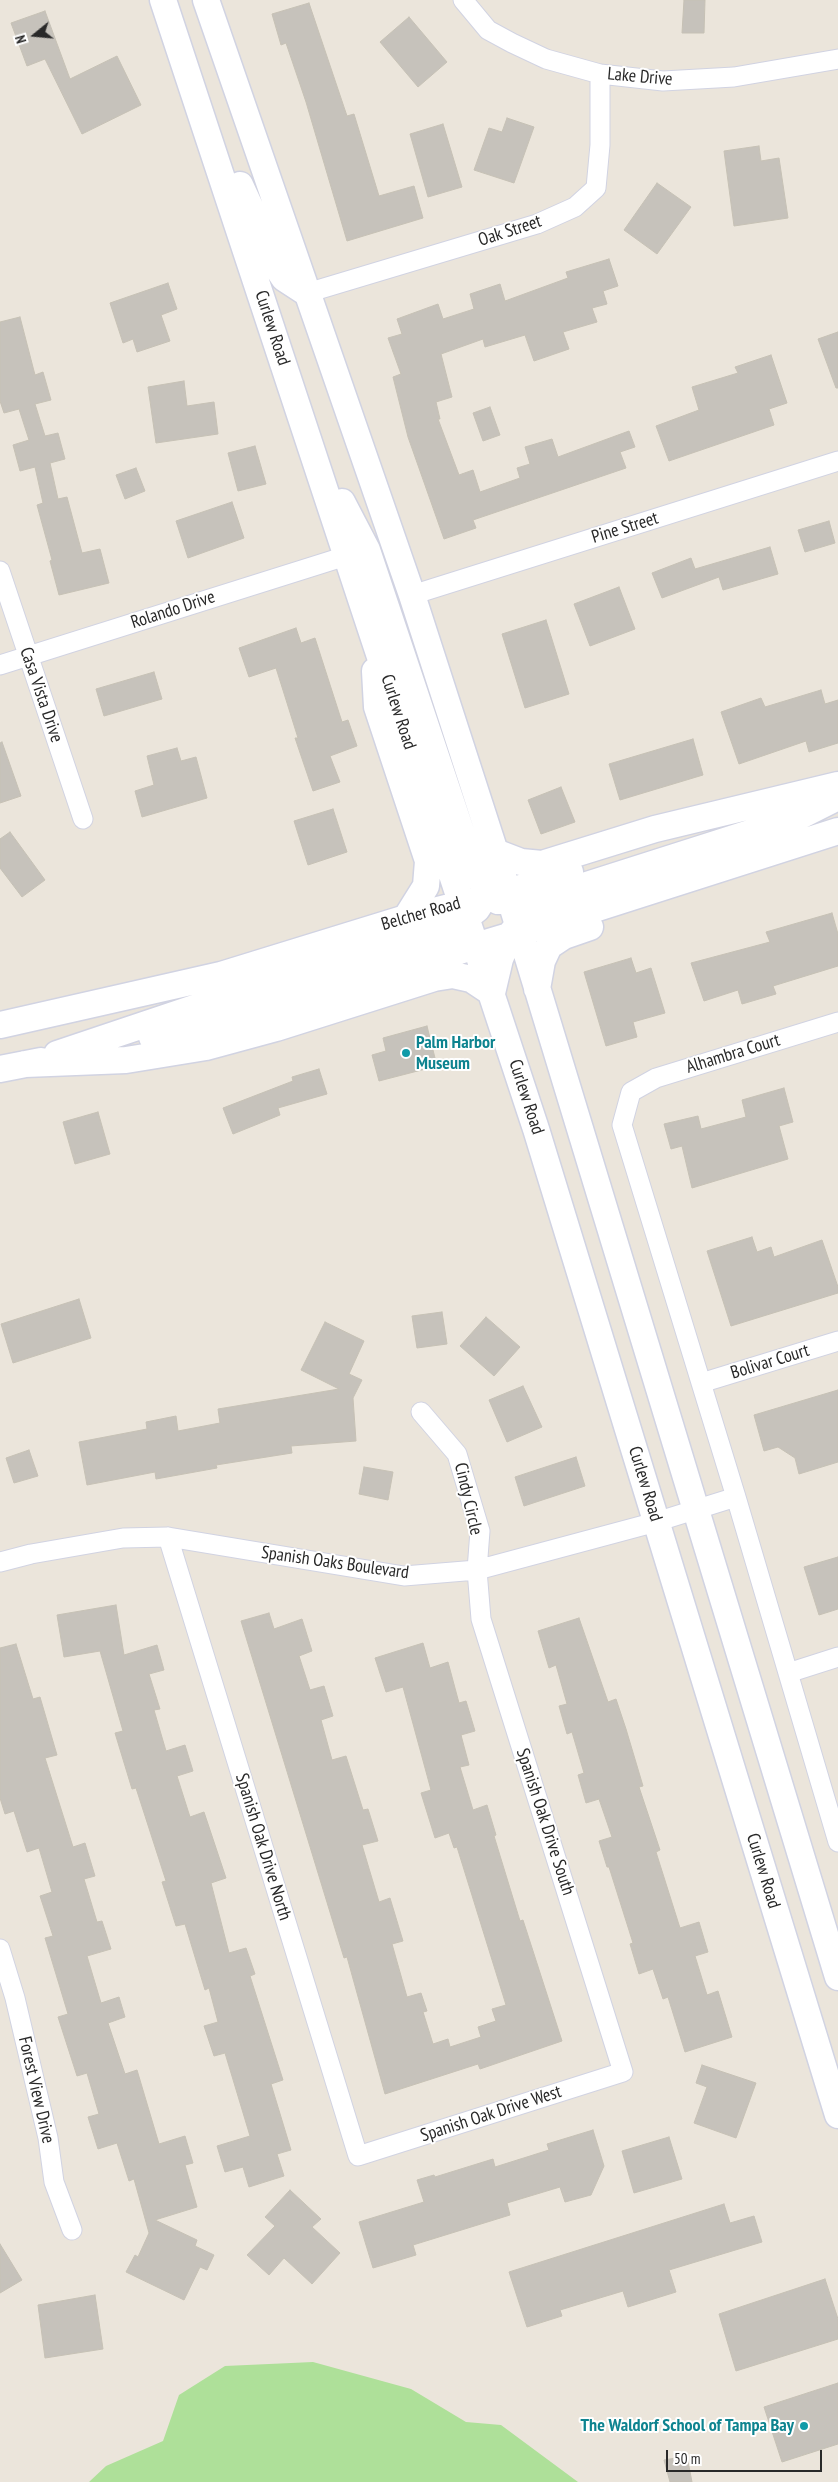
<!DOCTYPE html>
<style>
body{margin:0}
#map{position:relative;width:838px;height:2482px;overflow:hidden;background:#ebe5db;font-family:"PT Sans Narrow",sans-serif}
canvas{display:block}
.north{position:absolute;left:10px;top:10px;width:50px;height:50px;-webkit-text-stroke:4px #fff;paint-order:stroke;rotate:253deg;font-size:14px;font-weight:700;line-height:20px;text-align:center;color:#292929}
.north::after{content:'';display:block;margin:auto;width:18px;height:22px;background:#292929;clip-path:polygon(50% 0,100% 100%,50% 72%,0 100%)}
.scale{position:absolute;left:666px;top:2450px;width:156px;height:22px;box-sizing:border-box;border:2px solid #292929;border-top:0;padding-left:6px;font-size:15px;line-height:18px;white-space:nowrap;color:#292929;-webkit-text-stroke:4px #fff;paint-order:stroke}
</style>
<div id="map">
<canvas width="838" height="2482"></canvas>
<div class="north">N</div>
<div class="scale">50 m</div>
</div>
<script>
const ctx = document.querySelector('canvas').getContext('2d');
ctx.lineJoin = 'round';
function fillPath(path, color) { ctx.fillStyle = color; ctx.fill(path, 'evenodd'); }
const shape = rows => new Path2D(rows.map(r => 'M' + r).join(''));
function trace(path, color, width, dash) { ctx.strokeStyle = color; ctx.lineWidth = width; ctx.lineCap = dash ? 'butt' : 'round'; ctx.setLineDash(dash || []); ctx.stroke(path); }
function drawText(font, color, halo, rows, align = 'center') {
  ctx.font = font + ' "PT Sans Narrow",sans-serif'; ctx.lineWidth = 4; ctx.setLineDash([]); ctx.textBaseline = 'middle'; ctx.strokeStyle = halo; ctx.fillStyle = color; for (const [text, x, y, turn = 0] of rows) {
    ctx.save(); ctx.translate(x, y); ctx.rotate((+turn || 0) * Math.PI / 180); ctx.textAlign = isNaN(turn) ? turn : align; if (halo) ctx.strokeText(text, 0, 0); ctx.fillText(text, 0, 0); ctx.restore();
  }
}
const green = shape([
 [313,2362,411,2389,466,2422,501,2425,578,2482,89,2482,106,2466,163,2441,179,2395,225,2366]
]);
const building = shape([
 [684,0,705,0,704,33,682,33,684,0],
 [309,3,347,116,354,114,379,196,414,186,423,218,347,241,306,102,286,43,281,45,272,14,309,3],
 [45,11,70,79,117,56,141,105,82,134,45,59,27,66,11,23,45,11],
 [409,17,447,62,418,87,380,42,409,17],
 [507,118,534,127,514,183,474,170,489,128,502,132,507,118],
 [443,124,462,187,428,197,410,134,443,124],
 [759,146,761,161,779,158,788,218,734,226,724,151,759,146],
 [657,183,691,207,657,254,624,230,657,183],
 [609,259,618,286,603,291,607,304,592,308,597,322,563,332,569,349,534,361,525,335,485,347,483,339,441,354,452,397,436,402,440,419,438,419,459,475,473,470,480,492,520,478,517,468,530,464,525,447,552,439,558,457,629,431,635,447,620,452,626,468,473,520,476,528,444,539,408,437,393,377,401,374,388,338,402,334,397,319,438,304,443,319,474,309,470,294,500,284,505,301,568,278,566,272,609,259],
 [168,283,177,309,161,315,170,341,137,352,133,339,123,343,110,303,168,283],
 [20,317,35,375,43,372,51,400,35,404,45,436,58,433,65,459,50,463,58,499,67,497,82,553,100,549,109,583,59,595,50,561,52,560,37,505,43,503,35,467,20,471,13,445,29,440,19,409,4,413,0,401,0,322,20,317],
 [838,332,838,388,836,388,818,339,838,332],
 [771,355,787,403,769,409,774,425,669,461,656,426,699,410,692,387,738,373,735,367,771,355],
 [184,381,187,406,214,402,218,434,156,443,148,387,184,381],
 [490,407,500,435,483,441,473,413,490,407],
 [255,446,266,484,238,491,228,453,255,446],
 [136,468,145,491,125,499,116,475,136,468],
 [232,502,244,538,188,558,176,521,232,502],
 [829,521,835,543,805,552,798,530,829,521],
 [770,547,778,574,723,590,719,577,662,598,652,573,691,558,695,569,770,547],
 [619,587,635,629,590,646,574,604,619,587],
 [546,620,569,694,525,708,502,634,546,620],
 [296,628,301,643,315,638,342,722,348,720,357,746,330,756,340,782,313,791,295,738,298,738,276,668,249,677,239,648,296,628],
 [154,672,162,699,104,716,96,689,154,672],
 [821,690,825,704,838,700,838,743,809,752,806,741,739,764,721,712,761,698,765,707,821,690],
 [693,739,703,775,620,800,609,764,693,739],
 [2,742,21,796,0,803,0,743,2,742],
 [177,748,181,761,196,757,207,798,142,817,135,791,154,785,147,756,177,748],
 [561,787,575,822,541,834,528,800,561,787],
 [333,809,347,852,308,865,294,821,333,809],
 [10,832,45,880,22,897,0,868,0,839,10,832],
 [832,913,838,934,838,966,773,986,776,994,742,1004,738,990,704,1001,691,963,770,942,766,932,832,913],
 [631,958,636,973,651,968,665,1013,633,1022,637,1037,606,1046,584,972,631,958],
 [427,1026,437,1066,379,1081,372,1055,386,1051,383,1038,427,1026],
 [319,1069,327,1094,278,1108,280,1115,233,1134,223,1108,293,1081,292,1077,319,1069],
 [784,1088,793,1122,779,1126,788,1159,692,1188,682,1146,671,1149,664,1124,698,1116,701,1129,746,1117,742,1100,784,1088],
 [98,1112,110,1154,75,1164,63,1122,98,1112],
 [752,1237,757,1252,771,1247,774,1257,822,1240,838,1287,838,1293,731,1326,707,1251,752,1237],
 [79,1299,91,1338,13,1363,1,1324,79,1299],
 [442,1312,447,1344,417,1348,412,1316,442,1312],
 [486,1317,520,1347,494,1376,460,1346,486,1317],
 [325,1322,364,1341,349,1374,362,1380,353,1398,356,1441,291,1446,292,1453,216,1465,217,1468,156,1479,155,1472,87,1485,79,1442,147,1429,146,1422,176,1416,178,1431,220,1423,218,1409,339,1389,301,1370,325,1322],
 [523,1386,542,1427,507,1442,489,1400,523,1386],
 [838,1390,838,1462,799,1474,795,1458,778,1447,764,1451,754,1415,838,1390],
 [29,1450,38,1476,14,1483,6,1458,29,1450],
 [576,1457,585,1486,524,1506,515,1477,576,1457],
 [364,1467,393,1472,388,1500,359,1494,364,1467],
 [838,1557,838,1609,819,1615,804,1567,838,1557],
 [116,1605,124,1655,157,1645,164,1670,149,1674,160,1709,154,1710,166,1751,185,1745,193,1771,177,1776,190,1817,204,1812,226,1878,211,1883,229,1953,246,1948,255,1974,250,1976,283,2080,271,2084,291,2150,277,2154,284,2176,249,2187,243,2167,225,2172,217,2146,250,2136,225,2053,214,2056,204,2026,218,2022,209,1988,205,1990,185,1924,176,1926,162,1882,166,1881,136,1788,132,1789,115,1733,123,1731,100,1651,64,1657,57,1615,116,1605],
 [269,1613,274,1629,302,1619,312,1651,299,1656,310,1690,324,1686,333,1716,321,1720,332,1760,346,1756,363,1810,368,1809,378,1841,362,1845,379,1902,390,1898,403,1941,392,1944,407,1997,421,1993,427,2011,423,2012,433,2044,448,2039,450,2047,481,2037,478,2027,496,2021,492,2009,506,2005,457,1847,454,1848,449,1833,435,1838,421,1793,431,1790,403,1687,386,1692,375,1658,423,1643,430,1668,448,1662,459,1703,466,1701,475,1731,461,1735,469,1765,460,1767,473,1810,487,1805,496,1835,494,1836,520,1921,523,1920,562,2041,480,2069,478,2064,385,2094,347,1957,344,1958,241,1621,269,1613],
 [579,1618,608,1702,616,1699,626,1729,643,1786,639,1787,660,1850,656,1852,680,1928,699,1922,708,1952,695,1956,707,1995,718,1991,732,2037,685,2052,668,1997,663,1999,653,1969,639,1974,630,1944,633,1943,609,1867,607,1867,599,1841,612,1837,599,1799,586,1803,578,1775,584,1773,572,1732,567,1734,559,1706,567,1704,556,1665,549,1668,538,1631,579,1618],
 [16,1644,33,1699,40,1697,57,1755,45,1758,73,1847,85,1843,95,1876,84,1879,97,1922,102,1921,111,1949,87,1956,101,2003,119,1997,125,2017,108,2023,125,2074,137,2070,159,2144,185,2136,193,2163,185,2165,197,2207,155,2220,197,2240,195,2246,214,2255,207,2270,200,2267,184,2300,126,2272,135,2255,138,2257,149,2233,134,2179,129,2181,117,2143,98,2149,88,2117,99,2114,87,2073,77,2076,58,2017,68,2014,45,1938,53,1936,40,1896,52,1892,39,1848,27,1852,14,1811,5,1814,0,1798,0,1648,16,1644],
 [702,2065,756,2083,736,2138,694,2123,707,2087,696,2083,702,2065],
 [593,2130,604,2166,591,2195,565,2202,560,2187,507,2203,510,2215,413,2245,416,2255,373,2268,359,2222,424,2202,417,2180,434,2175,435,2177,493,2159,495,2167,549,2150,547,2144,593,2130],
 [669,2137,682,2179,634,2193,622,2151,669,2137],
 [290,2190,321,2219,312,2227,340,2253,312,2284,284,2258,269,2275,247,2255,275,2226,265,2217,290,2190],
 [724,2204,730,2223,754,2216,762,2242,669,2270,676,2292,628,2307,623,2291,560,2310,562,2316,527,2327,509,2272,724,2204],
 [0,2244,22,2280,0,2293,0,2244],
 [825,2279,838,2319,838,2339,736,2371,719,2314,825,2279],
 [95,2295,103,2349,45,2358,38,2305,95,2295],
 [838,2383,838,2444,782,2462,764,2407,838,2383],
 [687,2456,692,2482,670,2482,664,2460,687,2456]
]);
const street = shape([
 [463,0,488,30,512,43,546,59,600,74,663,81,734,77,838,59],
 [307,293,537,224,575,207,596,188,600,145,600,74],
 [0,571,83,819],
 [412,595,838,461],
 [0,665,346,556],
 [838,1022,656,1078,631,1092,622,1125,736,1497,838,1842],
 [701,1383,838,1341],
 [168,1537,358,2156,623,2072,481,1619,477,1570,480,1531,457,1454,421,1412],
 [0,1562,31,1554,123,1538,168,1537,404,1576,477,1570,656,1522,736,1497],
 [788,1673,838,1657],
 [0,1949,15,1998,48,2138,54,2182,72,2230]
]);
const secondary = shape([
 [163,0,536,1129,838,2115],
 [206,0,412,595,508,892,838,1977],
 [240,185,264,237,272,260,284,278,307,293],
 [342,502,367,550,470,858,478,876,488,892,498,901],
 [375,671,377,707,428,861,426,886,406,918,416,919],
 [537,989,542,961,549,946,564,936,590,927],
 [0,1025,221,975,406,918,508,892,570,872],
 [152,1037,273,1007,519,933,838,831],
 [57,1054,197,1007,423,939,457,925,477,909,488,892,495,875,495,852,521,862,542,864,655,829,838,785],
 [25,1064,126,1060,206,1047,276,1028,434,978,453,975,471,979,492,993,500,959,510,935,527,914,538,904,562,893,794,819,838,797],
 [0,1069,41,1061]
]);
const markers = [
 [406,1053,5,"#0f9aa8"],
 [804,2426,5,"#0f9aa8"]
];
const streetNames = [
 ["Lake Drive",640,77,5],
 ["Oak Street",510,231,-18],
 ["Curlew Road",272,328,72],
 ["Pine Street",625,528,-17],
 ["Rolando Drive",173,610,-18],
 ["Casa Vista Drive",41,695,71],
 ["Curlew Road",398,712,72],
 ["Belcher Road",421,914,-16],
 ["Alhambra Court",733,1054,-17],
 ["Curlew Road",526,1097,72],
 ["Bolivar Court",770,1362,-17],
 ["Curlew Road",645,1484,73],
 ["Cindy Circle",468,1499,77],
 ["Spanish Oaks Boulevard",335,1563,8],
 ["Spanish Oak Drive South",545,1822,72],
 ["Spanish Oak Drive North",263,1847,73],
 ["Curlew Road",763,1871,73],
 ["Forest View Drive",36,2090,77],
 ["Spanish Oak Drive West",491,2114,-18]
];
const cultureNames = [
 ["Palm Harbor",416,1043],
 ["Museum",416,1064],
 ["The Waldorf School of Tampa Bay",794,2426,"right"]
];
fillPath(green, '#aee099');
fillPath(building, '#c6c2bb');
trace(building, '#c6c1b5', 1);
trace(street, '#d1d3e2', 21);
trace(secondary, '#d1d3e2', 29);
trace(street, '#fff', 19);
trace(secondary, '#fff', 26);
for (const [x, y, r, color] of markers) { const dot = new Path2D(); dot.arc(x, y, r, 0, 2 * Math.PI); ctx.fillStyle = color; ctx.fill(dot); trace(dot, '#fff', 2); }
drawText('18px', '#292929', '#fff', streetNames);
drawText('bold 18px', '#0d838f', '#fff', cultureNames, 'left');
</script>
